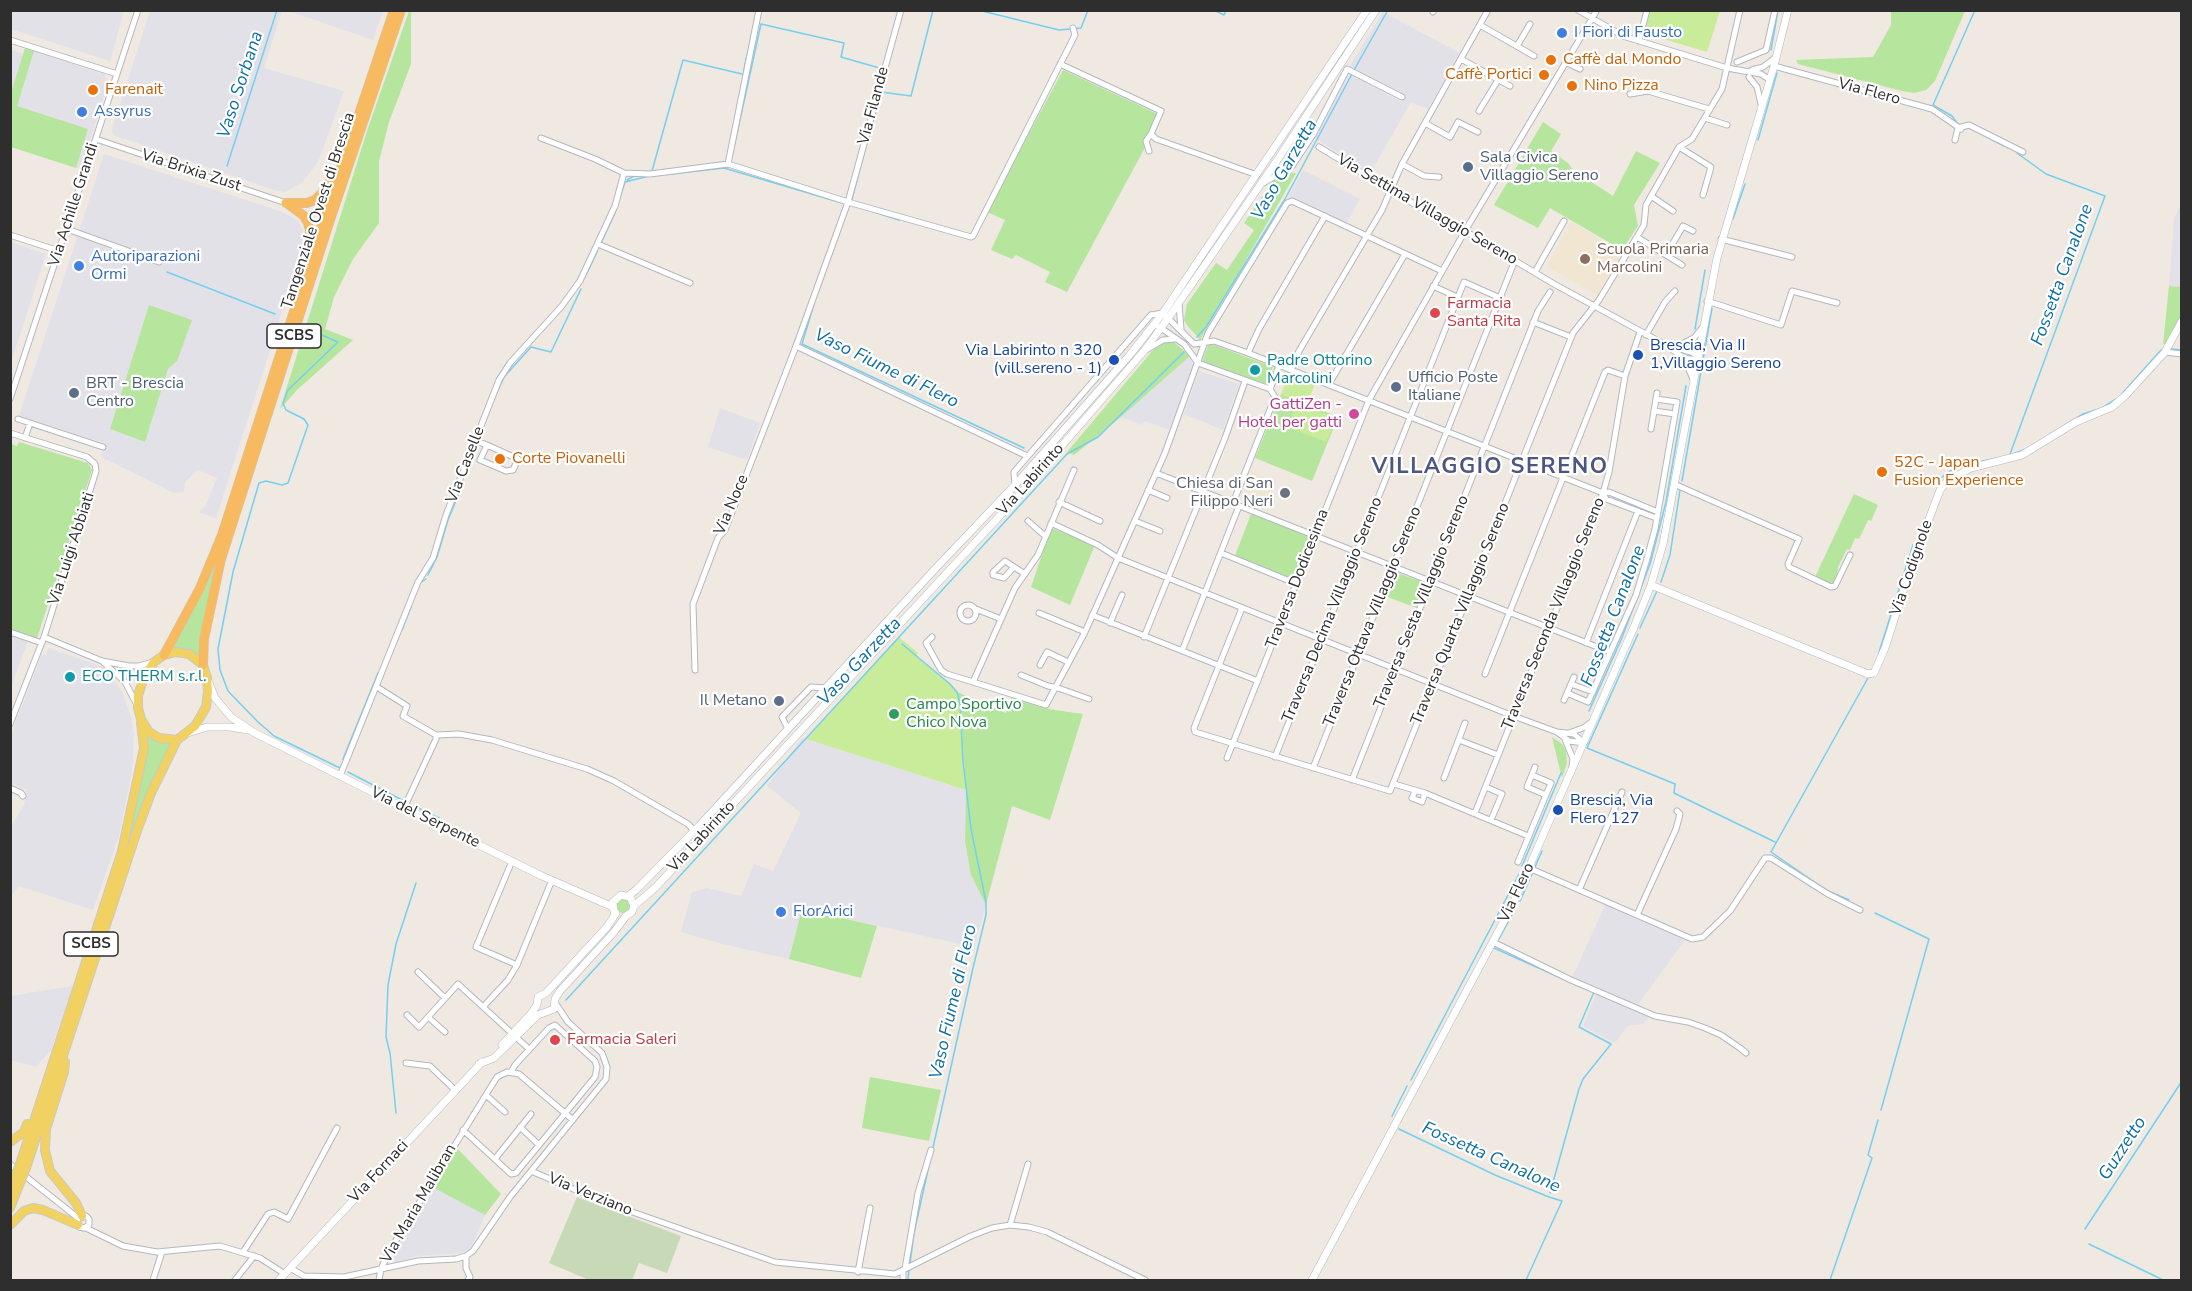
<!DOCTYPE html>
<meta charset="utf-8">
<style>
body{margin:0}
#map{position:relative;width:2192px;height:1291px;overflow:hidden;background:#efe9e1;font-family:"Nunito Sans",sans-serif}
canvas{display:block}
.frame{position:absolute;inset:0;border:12px solid #2e2e2e;pointer-events:none}
</style>
<div id="map">
<canvas width="2192" height="1291"></canvas>
<div class="frame"></div>
</div>
<script>
const ctx = document.querySelector('canvas').getContext('2d');
ctx.lineJoin = 'round';
function fillPath(path, color) { ctx.fillStyle = color; ctx.fill(path, 'evenodd'); }
const shape = rows => new Path2D(rows.map(r => 'M' + r).join(''));
function trace(path, color, width, dash) { ctx.strokeStyle = color; ctx.lineWidth = width; ctx.lineCap = dash ? 'butt' : 'round'; ctx.setLineDash(dash || []); ctx.stroke(path); }
function drawText(font, color, halo, rows, align = 'center') {
  ctx.font = font + ' "Nunito Sans",sans-serif'; ctx.lineWidth = 4.5; ctx.setLineDash([]); ctx.textBaseline = 'middle'; ctx.strokeStyle = halo; ctx.fillStyle = color; for (const [text, x, y, turn = 0] of rows) {
    ctx.save(); ctx.translate(x, y); ctx.rotate((+turn || 0) * Math.PI / 180); ctx.textAlign = isNaN(turn) ? turn : align; if (halo) ctx.strokeText(text, 0, 0); ctx.fillText(text, 0, 0); ctx.restore();
  }
}
const industrial = shape([
 [11,10,124,10,124,11,110,61,11,29],
 [150,11,282,11,264,68,344,91,318,162,302,183,285,192,274,190,113,135,112,129],
 [289,11,383,10,383,11,373,40],
 [1383,12,1460,53,1428,109,1411,102,1370,174,1315,138,1349,73,1402,102,1404,95,1349,67],
 [25,48,104,74,108,83,81,169,11,147,11,50,23,54],
 [104,154,283,212,298,221,303,231,304,237,274,338,216,518,199,512,205,506,217,478,198,470,185,482,184,492,174,493,101,457,105,443,19,416],
 [149,305,177,361,168,369,145,442,110,429],
 [1303,170,1360,199,1347,223,1288,197],
 [2181,206,2181,287,2169,286,2174,218],
 [11,242,46,254,11,363,10,242],
 [1190,356,1194,368,1172,431,1144,421,1142,425,1121,417],
 [1199,371,1239,384,1223,430,1184,414],
 [720,408,760,423,747,460,708,447],
 [11,635,28,641,11,687],
 [48,648,104,667,123,693,131,717,134,734,132,771,119,836,93,910,19,886,11,896,11,826,24,805,27,790,11,783,11,735,42,654,46,655],
 [802,738,966,790,965,842,971,875,986,905,974,947,802,909,789,959,722,944,681,932,692,892,707,888,741,896,754,864,773,871,801,813,767,786],
 [1605,905,1685,940,1637,1006,1572,978],
 [73,986,51,1050,36,1067,11,1060,11,996],
 [1597,992,1650,1016,1643,1024,1628,1026,1615,1043,1583,1026],
 [432,1187,485,1215,471,1248,463,1253,416,1256,396,1263,389,1256]
]);
const education = shape([
 [1571,222,1623,252,1597,295,1547,266],
 [1252,472,1276,481,1264,510,1240,501]
]);
const green = shape([
 [409,11,411,11,411,64,389,122,379,161,379,223,353,259,334,297,325,329,353,340,297,390,280,409,367,131],
 [1891,11,1965,11,1935,81,1926,90,1914,93,1902,91,1798,64,1796,60,1873,57,1891,25],
 [25,48,34,51,17,106,88,129,76,168,11,147,11,93],
 [1063,70,1162,116,1067,292,1045,282,1050,272,1016,255,1012,259,991,250,1005,220,987,212],
 [1543,122,1561,134,1551,151,1568,163,1573,170,1613,196,1636,151,1660,163,1634,205,1638,226,1622,250,1550,208,1538,228,1494,205],
 [1283,173,1296,173,1200,340,1187,325,1184,320,1187,304,1216,263,1227,270,1254,230,1244,223,1275,178],
 [2169,286,2181,287,2181,317,2165,344,2163,344],
 [149,305,192,320,177,361,168,369,145,442,110,429],
 [1174,342,1190,356,1121,417,1074,455,1067,452,1159,343],
 [1209,343,1273,367,1266,384,1202,362],
 [1281,394,1338,417,1312,481,1255,458],
 [19,442,88,463,92,470,37,638,11,630,10,444,17,446],
 [1854,494,1878,505,1871,521,1868,520,1859,539,1855,538,1850,550,1847,549,1838,567,1837,578,1831,586,1815,577],
 [1251,514,1311,536,1295,580,1235,556],
 [1051,528,1095,545,1070,605,1031,587],
 [223,542,202,654,198,655,184,648,172,648],
 [1394,572,1426,583,1417,608,1385,596],
 [957,692,1006,713,1011,697,1048,709,1083,714,1050,820,1012,806,986,905,971,875,965,842,966,790,960,704],
 [150,735,169,741,171,744,141,810,127,846,143,769,146,736],
 [1552,737,1562,744,1566,751,1567,763,1562,778],
 '616 906a7 7 0 1 1 14 0a7 7 0 1 1-14 0Z',
 [802,909,877,926,861,978,789,959],
 [870,1077,941,1090,929,1141,862,1128],
 [456,1147,501,1194,485,1215,432,1187]
]);
const cemetery = shape([
 [577,1197,681,1236,667,1273,639,1263,632,1280,589,1280,549,1263]
]);
const pitch = shape([
 [1651,10,1720,11,1707,52,1644,33],
 [1289,374,1315,384,1307,404,1281,394],
 [1297,403,1336,418,1326,442,1288,427],
 [899,637,918,653,916,656,950,684,957,692,960,704,966,790,806,739]
]);
const stream = shape([
 [978,10,1059,30,1081,28,1088,10],
 [1214,10,1224,15,1226,10],
 [1771,50,1778,10],
 [744,70,747,55],
 [1354,70,1388,10],
 [881,92,911,96,933,10],
 [1957,123,1952,116,1933,105,1975,10],
 [1991,139,2004,146],
 [1758,140,1777,73],
 [734,147,761,24,844,43,841,57,883,69],
 [227,166,277,10],
 [652,171,683,60,742,74],
 [671,174,724,168,842,203],
 [627,180,634,176],
 [620,197,625,182,649,176],
 [852,199,878,101],
 [874,212,899,220],
 [1733,219,1745,184],
 [601,243,615,213],
 [167,272,275,314],
 [585,277,597,252],
 [814,304,802,344,1024,448],
 [308,329,338,342,288,390,283,403,286,410,304,419,308,425,288,483,282,485,266,481,259,483,233,572,218,649,220,670,228,691,257,721,274,736,340,768,342,764],
 [1695,329,1705,270],
 [1197,337,1206,327,1285,199,1352,74],
 [2171,349,2182,350],
 [2120,396,2161,350],
 [494,399,504,377,531,347,551,352,581,289],
 [2049,435,2083,414,2102,408,2116,399],
 [2015,453,2024,450],
 [2010,454,2105,196,2046,174,2017,153],
 [1941,478,1950,471,1969,464,2002,457],
 [1682,481,1712,308],
 [428,575,437,557,448,520,459,493],
 [1661,582,1670,555,1680,490],
 [420,583,426,579],
 [1640,628,1657,591],
 [402,630,411,607],
 [1638,634,1587,748,1675,784,1674,793,1775,842],
 [902,644,950,684,957,692,960,704,963,761,971,829,986,902,986,915,973,968,914,1233,910,1264],
 [1879,652,1913,545],
 [1589,711,1621,640,1650,564,1666,502,1686,386],
 [343,759,378,673],
 [348,772,404,801],
 [414,806,439,818],
 [1522,866,1561,773],
 [1535,867,1542,851],
 [1849,900,1826,890,1771,852,1868,678],
 [1520,901,1532,874],
 [1875,913,1929,939,1881,1110],
 [1499,939,1514,911],
 [1494,948,1581,987],
 [566,1000,1067,454,1098,437,1184,352],
 [1411,1080,1519,874],
 [396,1113,390,1053,386,1037,388,985,396,944,416,883],
 [1392,1116,1407,1086],
 [1399,1129,1495,1175,1549,1197,1562,1201,1526,1280],
 [1550,1193,1579,1089,1583,1079,1611,1044,1579,1027,1594,992],
 [2085,1229,2182,1081],
 [2089,1244,2163,1280],
 [908,1280,909,1268],
 [1830,1280,1872,1158,1868,1155,1878,1120]
]);
const minor = shape([
 [759,10,728,164,848,202,796,346,1027,456],
 [901,10,848,202,971,237,973,236,1075,35,1073,28],
 [1578,10,1623,36,1727,68,1761,74,1770,80],
 [1433,12,1434,10],
 [1480,25,1534,56],
 [10,40,117,74],
 [1639,41,1647,10],
 [1517,46,1530,24],
 [1461,59,1510,86],
 [1566,62,1580,69],
 [1737,62,1766,50,1775,10],
 [1060,64,1161,111,1151,134,1156,139,1257,175],
 [1774,66,1932,109,1961,129],
 [1752,70,1763,67,1775,58],
 [1749,77,1757,87,1761,104],
 [1630,94,1648,91,1709,109],
 [1479,111,1498,80],
 [1705,118,1727,125],
 [1425,123,1450,137,1458,122,1478,132],
 [1958,128,1969,125,2023,152],
 [541,138,595,159,624,173,650,174,728,164],
 [96,139,286,203],
 [1955,140,1958,128],
 [1319,147,1436,217,1465,231,1554,284,1664,344,1684,358,1697,360],
 [1679,147,1711,167,1703,195],
 [1149,151,1146,141,1151,134],
 [1402,164,1424,176,1439,177],
 [1260,185,1292,166,1314,133,1347,69,1402,97],
 [1651,196,1673,211],
 [67,229,159,262],
 [10,235,59,251],
 [1637,237,1682,265],
 [1721,239,1792,257],
 [598,244,690,283],
 [1666,255,1683,226,1693,231],
 [1535,272,1564,221],
 [1433,286,1457,297],
 [1707,301,1781,325,1792,291,1837,303],
 [1179,304,1181,329],
 [1151,315,1163,313,1194,344,1214,341,1248,353,1603,493],
 [1533,322,1571,337],
 [1158,326,1184,344,1198,363,1270,389],
 [1646,335,1665,302,1675,291],
 [1666,345,1691,352,1697,356],
 [1675,346,1684,343,1694,338,1702,328],
 [1146,350,1163,340,1175,339],
 [2165,352,2182,354],
 [1248,353,1259,329,1325,216],
 [1684,358,1693,379],
 [1291,370,1299,351,1382,210,1402,164,1488,10],
 [1329,384,1405,254],
 [10,399,138,10],
 [1654,411,1675,414],
 [18,419,103,447],
 [1651,429,1657,393],
 [10,433,87,457,95,464,96,471,44,637,10,724],
 [25,438,30,423],
 [476,441,487,445,518,459,513,470,506,471,480,460,487,445],
 [1074,470,1038,555,1015,588,973,682,1046,705,1085,632,1165,453,1208,333,1287,203,1292,201,1442,271],
 [1156,473,1610,652],
 [1674,484,1799,539,1788,564,1789,567,1831,587,1835,586,1850,555],
 [1015,485,1014,472,1151,315],
 [1148,490,1167,498],
 [1059,502,1100,521],
 [1233,503,1275,397,1270,389,1279,366],
 [1656,518,1606,499,1603,493,1609,492,1658,512],
 [1028,521,1045,536],
 [1135,521,1160,531],
 [1051,523,1098,545,1118,558,1508,714,1557,732,1574,734,1584,743],
 [1221,553,1297,584],
 [1014,567,1004,578,993,575,993,572,1005,561,1025,574],
 '960 613a8 8 0 1 1 16 0a8 8 0 1 1-16 0Z',
 [1242,608,1194,728,1195,732,1390,791,1573,333,1599,300,1644,225,1646,205,1679,147,1692,139,1722,89,1740,10],
 [976,609,1001,619],
 [1039,613,1085,632],
 [1092,615,1258,681],
 [1110,623,1122,595],
 [10,632,42,643],
 [44,637,102,661,129,666,139,666,153,662],
 [932,637,926,643,941,670,947,674,973,682],
 [1144,637,1225,438,1245,381],
 [1586,643,1638,511],
 [1182,651,1239,506],
 [103,662,125,682,136,703],
 [1040,665,1047,652,1068,662],
 [695,670,693,604,718,538,725,530,796,346],
 [1485,674,1605,372,1608,370,1625,376],
 [1021,675,1048,686,1058,688,1089,699],
 [1571,684,1593,692],
 [377,687,407,706,403,716,436,735,436,739,404,808],
 [1567,693,1588,702,1636,595,1646,562,1655,529,1677,402,1656,399],
 [1564,700,1574,677],
 [788,729,782,717,811,687,826,688],
 [1557,732,1569,741,1584,743],
 [1569,733,1583,728,1593,721],
 [436,735,459,734,492,740,587,769,614,781,688,824,701,838],
 [1565,739,1573,759,1572,766],
 [1459,740,1498,755],
 [1275,757,1464,282,1500,298],
 [1227,758,1369,400,1465,231,1597,10],
 [1535,767,1527,787,1546,795],
 [1313,768,1515,260],
 [340,776,418,582,433,558,446,515,499,380,510,363,561,307,580,281,615,206,624,173],
 [1444,778,1465,723],
 [1352,780,1538,311,1550,292],
 [1394,784,1425,793,1528,836],
 [1486,787,1502,794,1491,820],
 [10,788,21,793,23,796],
 [1415,791,1412,798,1422,802,1425,793],
 [1475,813,1603,493,1609,472,1625,376,1640,332],
 [1518,862,1551,783,1532,775],
 [1529,868,1692,939,1703,937,1730,911,1765,858,1771,858,1828,894,1860,910],
 [1579,890,1622,792],
 [1637,915,1676,829,1680,814,1677,811],
 [1493,942,1571,980,1655,1016,1688,1022,1705,1028,1721,1035,1740,1048,1746,1053],
 [517,965,552,880],
 [418,972,445,998],
 [483,1007,508,980,517,965,476,947,512,861],
 [407,1015,419,1027,458,984,529,1049],
 [428,1017,445,1032],
 [406,1063,430,1066,455,1090],
 [486,1095,505,1112],
 [520,1127,539,1145],
 [463,1130,511,1174,516,1173,595,1077,597,1067,595,1061,555,1025,549,1028,515,1065,511,1072],
 [495,1159,531,1114],
 [10,1164,78,1218,77,1223,79,1227,84,1228,89,1225,89,1219,86,1216,78,1218],
 [531,1171,604,1202,775,1262,895,1274,971,1236,992,1228,1010,1225,1029,1227,1047,1232,1145,1280],
 [1010,1225,1028,1164],
 [86,1228,123,1246,157,1252,220,1246,260,1258,285,1274],
 [243,1252,268,1214,274,1212,288,1219,337,1128],
 [466,1256,466,1268,470,1277,468,1280],
 [290,1268,304,1276,344,1277,418,1261,456,1259,466,1256,473,1251,510,1197,606,1079,607,1067,602,1053,568,1022,556,1004],
 [905,1269,918,1193,931,1150],
 [903,1270,903,1280],
 [858,1272,870,1208],
 [153,1280,162,1252],
 [235,1280,254,1256],
 [379,1280,381,1269,390,1250,497,1077,507,1072,519,1074,573,1120]
]);
const tertiary = shape([
 [1651,585,1868,674,1874,673,1885,648,1911,567,1940,490,1947,481,1971,468,2022,455,2076,422,2112,407,2126,395,2165,352,2182,321],
 [209,683,215,698,231,717,253,732,404,808,542,876,613,907],
 [188,733,207,727,230,727,248,730],
 [628,896,636,890,699,826,935,569,1015,485,1129,356,1163,313,1367,10],
 [614,911,613,902,621,895,630,897,634,906],
 [502,1045,530,1015,537,1005,538,997,546,993,607,927,616,913],
 [479,1064,494,1058,538,1015,554,1009,555,999,560,991,614,932,626,916,632,912,634,906,656,887,1020,494,1144,351,1169,317,1278,159,1376,10],
 [279,1280,482,1062],
 [1312,1280,1513,904,1634,627,1651,585,1663,544,1717,258,1774,66,1788,10]
]);
const primary = shape([
 [65,1062,64,1072,46,1129,45,1150,50,1171,76,1203,82,1216],
 [10,1142,24,1132,27,1124],
 [20,1164,122,851,144,748,141,723],
 [26,1168,138,828,151,793,177,740,195,726,206,707,208,692,207,678,203,665,189,654,176,652,164,655,154,662,144,677,138,696,138,708,141,719,149,732,159,738,177,740],
 [10,1190,16,1174],
 [10,1208,22,1178],
 [10,1225,24,1211,33,1208,43,1210,78,1225]
]);
const trunk = shape([
 [286,203,307,203,315,200,327,188,333,174],
 [288,204,304,216,308,223,310,231,308,253],
 [164,655,200,588,222,535,324,218,394,10],
 [203,665,204,639,221,559,330,220,401,10]
]);
const primaryBridge = shape([
 [16,1174,20,1164],
 [22,1178,26,1168]
]);
const markers = [
 [1562,33,6,"#3f7fe0"],
 [1551,60,6,"#e8710a"],
 [1544,75,6,"#e8710a"],
 [1572,86,6,"#e8710a"],
 [93,90,6,"#e8710a"],
 [82,112,6,"#3f7fe0"],
 [1468,167,6,"#5c6f8a"],
 [1585,259,6,"#8d6e63"],
 [79,266,6,"#3f7fe0"],
 [1435,313,6,"#e0444e"],
 [1638,355,6,"#1a4fb4"],
 [1114,360,6,"#1a4fb4"],
 [1255,370,6,"#0f9aa8"],
 [1396,387,6,"#5c6f8a"],
 [74,393,6,"#5c6f8a"],
 [1354,414,6,"#d1479c"],
 [500,459,6,"#e8710a"],
 [1882,472,6,"#e8710a"],
 [1285,493,6,"#6b7280"],
 [70,677,6,"#0f9aa8"],
 [779,701,6,"#5c6f8a"],
 [894,714,6,"#2e9e5b"],
 [1558,810,6,"#1a4fb4"],
 [781,912,6,"#3f7fe0"],
 [555,1040,6,"#e0444e"]
];
const shields = [
 [294,336,54],
 [91,944,54]
];
const shieldNames = [
 ["SCBS",294,336],
 ["SCBS",91,944]
];
const shopNames = [
 ["I Fiori di Fausto",1574,33],
 ["Assyrus",94,112],
 ["Autoriparazioni",91,257],
 ["Ormi",91,275],
 ["FlorArici",793,912]
];
const foodNames = [
 ["Caffè dal Mondo",1563,60],
 ["Caffè Portici",1532,75,"right"],
 ["Nino Pizza",1584,86],
 ["Farenait",105,90],
 ["Corte Piovanelli",512,459],
 ["52C - Japan",1894,463],
 ["Fusion Experience",1894,481]
];
const streetNames = [
 ["Via Flero",1869,92,15],
 ["Via Filande",874,106,-75],
 ["Via Brixia Zust",191,171,18],
 ["Via Achille Grandi",74,205,-72],
 ["Via Settima Villaggio Sereno",1427,210,30],
 ["Tangenziale Ovest di Brescia",319,211,-72],
 ["Via Caselle",466,465,-69],
 ["Via Labirinto",1031,480,-48],
 ["Via Noce",732,505,-67],
 ["Via Luigi Abbiati",72,549,-72],
 ["Via Codignole",1912,568,-71],
 ["Traversa Dodicesima",1298,579,-69],
 ["Traversa Sesta Villaggio Sereno",1422,602,-68],
 ["Traversa Decima Villaggio Sereno",1333,610,-68],
 ["Traversa Quarta Villaggio Sereno",1461,614,-68],
 ["Traversa Seconda Villaggio Sereno",1554,614,-68],
 ["Traversa Ottava Villaggio Sereno",1373,617,-68],
 ["Via del Serpente",425,818,26],
 ["Via Labirinto",702,837,-47],
 ["Via Flero",1517,893,-65],
 ["Via Fornaci",379,1172,-47],
 ["Via Verziano",590,1195,22],
 ["Via Maria Malibran",419,1204,-60]
];
const serviceNames = [
 ["Sala Civica",1480,158],
 ["Villaggio Sereno",1480,176],
 ["Ufficio Poste",1408,378],
 ["Italiane",1408,396],
 ["BRT - Brescia",86,384],
 ["Centro",86,402],
 ["Il Metano",767,701,"right"]
];
const educationNames = [
 ["Scuola Primaria",1597,250],
 ["Marcolini",1597,268]
];
const healthNames = [
 ["Farmacia",1447,304],
 ["Santa Rita",1447,322],
 ["Farmacia Saleri",567,1040]
];
const transitNames = [
 ["Brescia, Via II",1650,346],
 ["1,Villaggio Sereno",1650,364],
 ["Via Labirinto n 320",1102,351,"right"],
 ["(vill.sereno - 1)",1102,369,"right"],
 ["Brescia, Via",1570,801],
 ["Flero 127",1570,819]
];
const cultureNames = [
 ["Padre Ottorino",1267,361],
 ["Marcolini",1267,379],
 ["ECO THERM s.r.l.",82,677]
];
const hotelNames = [
 ["GattiZen -",1342,405],
 ["Hotel per gatti",1342,423]
];
const worshipNames = [
 ["Chiesa di San",1273,484],
 ["Filippo Neri",1273,502]
];
const leisureNames = [
 ["Campo Sportivo",906,705],
 ["Chico Nova",906,723]
];
const waterNames = [
 ["Vaso Sorbana",241,85,-72],
 ["Vaso Garzetta",1285,170,-60],
 ["Fossetta Canalone",2063,275,-70],
 ["Vaso Fiume di Flero",886,369,26],
 ["Fossetta Canalone",1614,616,-69],
 ["Vaso Garzetta",860,662,-47],
 ["Vaso Fiume di Flero",954,1002,-77],
 ["Guzzetto",2123,1149,-57],
 ["Fossetta Canalone",1491,1158,24]
];
const districtNames = [
 ["VILLAGGIO SERENO",1490,468]
];
fillPath(industrial, '#e3e1e8');
fillPath(education, '#f0e6d1');
fillPath(green, '#b6e59e');
fillPath(cemetery, '#c8d9b8');
fillPath(pitch, '#c9ec9a');
trace(stream, '#75cff0', 1.5);
trace(minor, '#b4b7c1', 7);
trace(tertiary, '#b4b7c1', 8);
trace(primary, '#c9c9c9', 10);
trace(trunk, '#c9c9c9', 10);
trace(minor, '#fff', 5);
trace(tertiary, '#fff', 7);
trace(primary, '#f2d163', 8);
trace(trunk, '#f8ba60', 9);
trace(primaryBridge, '#c9c9c9', 10, []);
trace(primaryBridge, '#f2d163', 8);
for (const [x, y, r, color] of markers) { const dot = new Path2D(); dot.arc(x, y, r, 0, 2 * Math.PI); ctx.fillStyle = color; ctx.fill(dot); trace(dot, '#fff', 2); }
for (const [x, y, w] of shields) { const box = new Path2D(); box.roundRect(x - w / 2, y - 12, w, 24, 4.5); ctx.fillStyle = '#fff'; ctx.fill(box); trace(box, '#2e2e2e', 1.5); }
drawText('bold 15px', '#2e2e2e', null, shieldNames);
drawText('16px', '#366cbe', '#fff', shopNames, 'left');
drawText('16px', '#c56008', '#fff', foodNames, 'left');
drawText('16px', '#2e2e2e', '#fff', streetNames);
drawText('16px', '#4e5e75', '#fff', serviceNames, 'left');
drawText('16px', '#785e54', '#fff', educationNames, 'left');
drawText('16px', '#be3a42', '#fff', healthNames, 'left');
drawText('16px', '#164399', '#fff', transitNames, 'left');
drawText('16px', '#0d838f', '#fff', cultureNames, 'left');
drawText('16px', '#b23c85', '#fff', hotelNames, 'right');
drawText('16px', '#5b616d', '#fff', worshipNames, 'right');
drawText('16px', '#27864d', '#fff', leisureNames, 'left');
drawText('italic 18px', '#0d6fa3', '#fff', waterNames);
ctx.letterSpacing = '1.5px';
drawText('bold 22px', '#4d5680', '#fff', districtNames);
ctx.letterSpacing = '0px';
</script>
